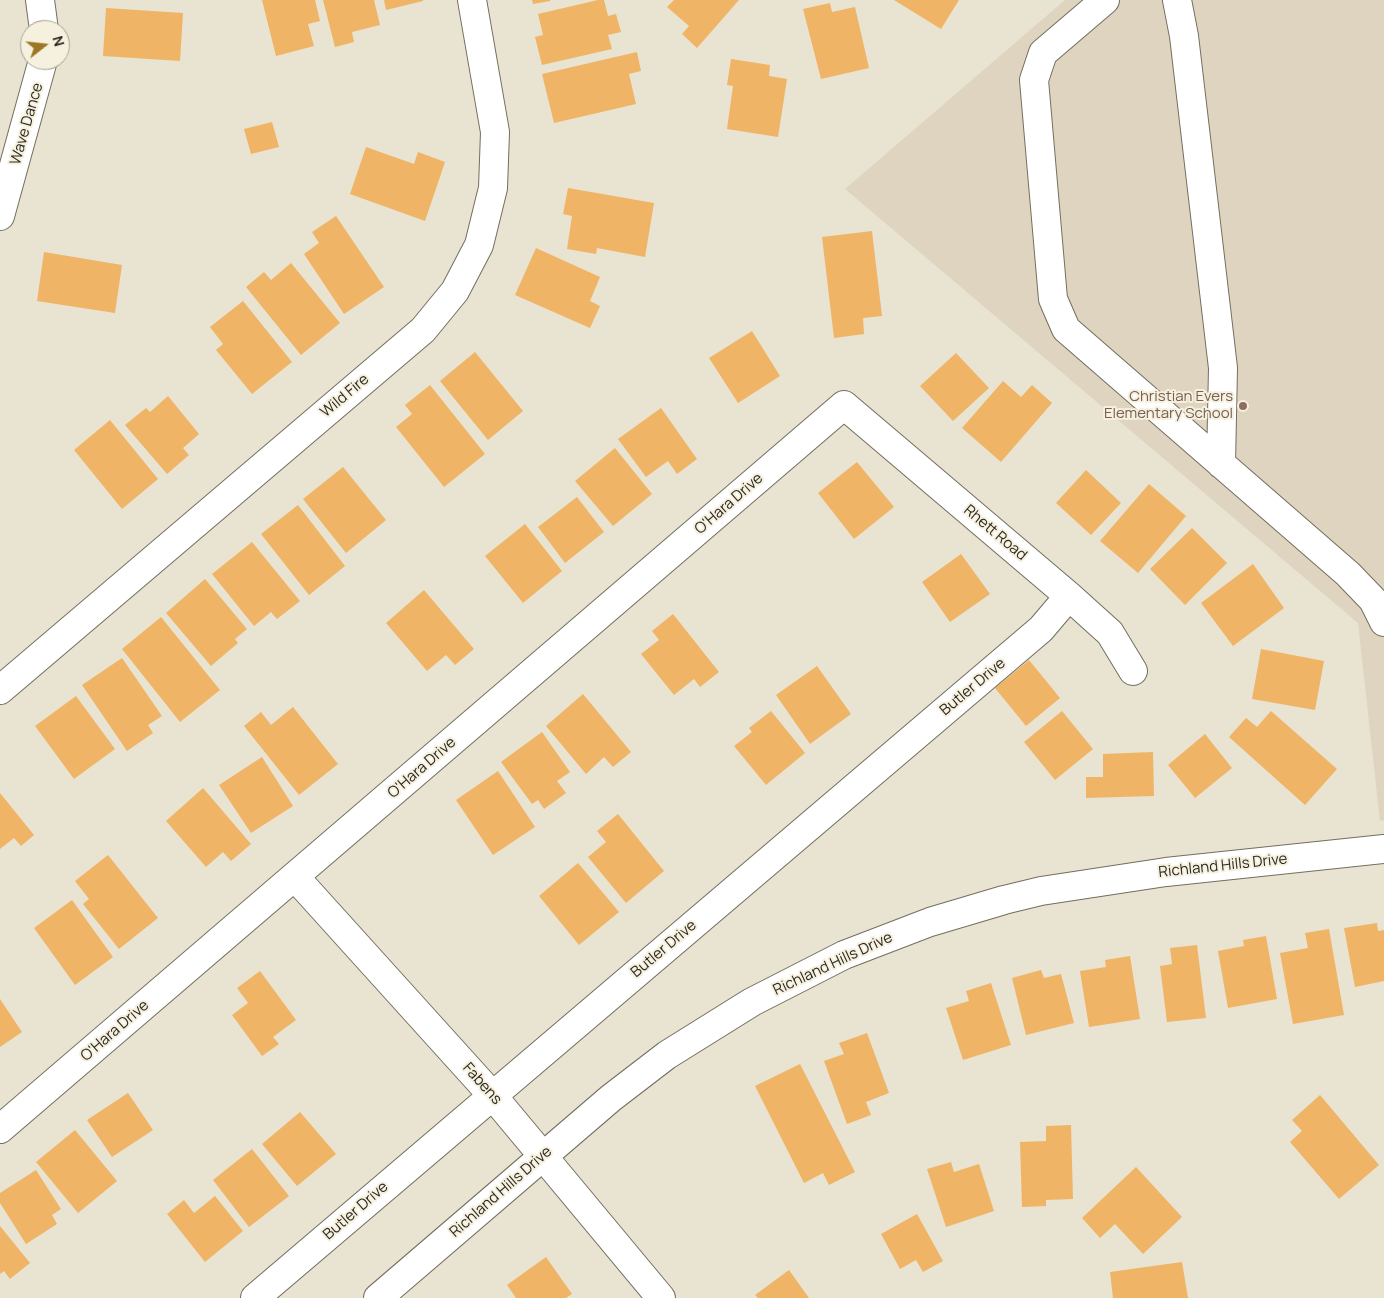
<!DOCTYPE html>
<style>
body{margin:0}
#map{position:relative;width:1384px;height:1298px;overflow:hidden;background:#e9e3d1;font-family:Manrope,sans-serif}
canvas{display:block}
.north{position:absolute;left:20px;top:20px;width:50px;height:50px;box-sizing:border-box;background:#f6f0de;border:1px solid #a5a093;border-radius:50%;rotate:74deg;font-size:14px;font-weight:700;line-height:20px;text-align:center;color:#2b2922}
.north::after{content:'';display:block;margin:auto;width:18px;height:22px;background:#9e7724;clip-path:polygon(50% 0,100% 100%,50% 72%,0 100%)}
</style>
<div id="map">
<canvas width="1384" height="1298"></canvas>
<div class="north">N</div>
</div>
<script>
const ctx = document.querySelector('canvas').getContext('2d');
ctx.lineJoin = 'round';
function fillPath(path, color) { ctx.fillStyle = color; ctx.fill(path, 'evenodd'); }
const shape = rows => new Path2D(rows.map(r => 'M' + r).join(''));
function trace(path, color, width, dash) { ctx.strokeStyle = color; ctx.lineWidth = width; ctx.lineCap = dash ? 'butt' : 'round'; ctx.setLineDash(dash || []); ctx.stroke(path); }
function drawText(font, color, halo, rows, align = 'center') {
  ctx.font = font + ' Manrope,sans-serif'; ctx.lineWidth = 4; ctx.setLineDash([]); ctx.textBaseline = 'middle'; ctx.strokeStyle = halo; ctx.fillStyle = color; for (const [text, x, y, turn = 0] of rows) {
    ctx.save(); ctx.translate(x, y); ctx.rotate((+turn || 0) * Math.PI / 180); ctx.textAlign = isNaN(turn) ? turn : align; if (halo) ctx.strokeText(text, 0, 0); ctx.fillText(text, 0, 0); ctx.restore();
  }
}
const education = shape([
 [1065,0,1384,0,1384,820,1380,821,1358,623,845,189]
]);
const building = shape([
 [262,0,315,0,320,21,308,24,314,46,276,56],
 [323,0,374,0,380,25,352,32,354,42,335,47],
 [384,0,423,0,423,1,386,10],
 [532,0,550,0,550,1,533,4],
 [598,0,604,0,608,16,616,14,621,32,608,35,612,49,542,65,535,37,543,35,538,14],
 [674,0,739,0,697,48,682,34,689,26,667,7],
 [894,0,959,0,941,29],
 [830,3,832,12,855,7,869,68,821,79,803,9],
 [106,8,183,13,180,61,103,56],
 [637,52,641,71,629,74,636,104,554,123,542,74],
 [731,59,770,65,769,76,787,79,778,137,727,129,733,86,727,85],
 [272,122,279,147,251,154,244,129],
 [366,147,414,164,418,152,445,162,425,221,350,194],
 [568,188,654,203,645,257,597,248,596,254,567,249,572,216,563,214],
 [336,216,384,287,344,314,304,254,319,243,312,232],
 [872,231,882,316,863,318,864,334,834,338,822,237],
 [536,248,600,277,590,301,600,306,590,328,515,295],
 [44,252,122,265,115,313,37,301],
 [291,263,340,323,301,355,246,287,264,272,271,280],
 [243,301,292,362,252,394,216,350,223,344,210,327],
 [752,331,780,376,738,403,709,358],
 [475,352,523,411,488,440,440,381],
 [956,353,989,388,953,421,920,386],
 [1003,381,1021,397,1032,385,1052,403,1001,462,962,428],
 [430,385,485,454,444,487,396,427,412,414,405,405],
 [168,396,199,434,183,448,189,455,167,474,125,425,146,408,150,412],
 [661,408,697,459,677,474,668,461,646,477,618,439],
 [110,420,158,479,122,509,74,450],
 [615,448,652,494,613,526,575,481],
 [857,462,894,507,854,539,818,493],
 [343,467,386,520,346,553,303,499],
 [1086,470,1121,503,1091,535,1056,503],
 [1149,484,1186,516,1138,573,1100,541],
 [577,497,604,532,565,563,538,527],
 [298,505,345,566,309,595,261,534],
 [525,524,562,571,523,603,485,556],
 [1192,528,1227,563,1185,605,1150,569],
 [252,542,300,601,277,619,271,612,254,626,212,574],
 [961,554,990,594,950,622,922,582],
 [1253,564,1284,608,1233,646,1201,603],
 [205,579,247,629,235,639,238,643,211,666,166,613],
 [424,590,474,649,455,665,446,655,427,671,386,623],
 [673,614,719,672,700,687,694,679,674,695,641,654,659,640,652,631],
 [161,617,220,690,180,722,122,649],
 [1261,649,1324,661,1315,710,1252,699],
 [122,658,162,716,148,725,153,733,127,751,82,685],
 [1029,660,1060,698,1026,726,995,688],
 [817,666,851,714,810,744,776,695],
 [583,694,631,752,613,767,604,757,586,774,546,726],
 [76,696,115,749,74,779,35,726],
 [293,707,338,764,299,795,244,726,261,712,271,725],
 [771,711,805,753,766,785,734,746,752,732,749,728],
 [1062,711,1093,749,1055,780,1024,742],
 [1271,711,1337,769,1305,805,1229,737,1246,718,1257,727],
 [542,732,570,772,557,781,566,793,544,809,538,800,532,804,501,762],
 [1205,734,1232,768,1195,798,1168,765],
 [1153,752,1154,796,1086,798,1086,777,1103,777,1103,754],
 [262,757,293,806,251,833,219,785],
 [498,771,535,827,493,855,456,800],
 [203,788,251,844,231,861,223,852,206,867,166,821],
 [0,793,34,835,21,846,14,838,0,849],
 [618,814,664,871,626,903,588,857,606,842,597,831],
 [108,855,158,918,119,949,83,904,89,899,75,881],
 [578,863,619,912,579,945,539,896],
 [72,900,113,957,75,985,34,928],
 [1377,923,1378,931,1384,930,1384,981,1355,987,1344,928],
 [1329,929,1344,1015,1293,1024,1280,953,1308,948,1305,933],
 [1266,936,1277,999,1228,1008,1218,951,1244,946,1243,940],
 [1197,945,1206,1018,1167,1022,1160,966,1172,964,1170,948],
 [1130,956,1140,1019,1089,1027,1080,971,1106,967,1105,960],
 [1041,970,1044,978,1061,974,1074,1023,1026,1035,1012,978],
 [260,971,296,1020,273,1037,279,1044,262,1056,232,1015,248,1003,237,988],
 [991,983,1011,1045,963,1060,946,1008,969,1001,966,991],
 [0,999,22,1032,0,1047],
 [867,1033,889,1093,866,1102,871,1115,847,1124,824,1061,844,1054,839,1043],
 [800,1064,855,1172,829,1185,823,1173,804,1183,755,1086],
 [128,1093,153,1130,112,1157,87,1120],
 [1320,1095,1379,1165,1339,1199,1290,1142,1302,1131,1292,1120],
 [300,1112,336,1154,297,1186,262,1144],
 [1071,1125,1073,1199,1046,1200,1046,1206,1022,1207,1020,1142,1046,1141,1046,1126],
 [75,1130,117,1181,78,1213,36,1162],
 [252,1149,289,1196,249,1227,213,1180],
 [951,1162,954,1172,979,1164,994,1211,946,1227,927,1169],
 [1136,1167,1182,1217,1143,1254,1115,1224,1100,1238,1082,1218],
 [36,1170,61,1209,52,1215,57,1224,26,1244,0,1203,0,1193],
 [215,1196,243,1231,205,1262,167,1214,184,1200,194,1213],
 [917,1214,943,1261,923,1272,916,1260,900,1269,881,1234],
 [0,1226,30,1263,10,1279,4,1271,0,1274],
 [546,1257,572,1294,566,1298,516,1298,507,1285],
 [1182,1262,1188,1298,1113,1298,1110,1272],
 [789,1270,809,1298,758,1298,755,1295]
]);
const minor = shape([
 [40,0,44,30],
 [1105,0,1043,53,1034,80,1053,299,1066,329,1348,574,1373,600,1384,622],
 [1177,0,1184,36,1223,368,1221,464],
 [0,216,43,60],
 [0,690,423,330,455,291,479,245,493,188,495,132,472,0],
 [295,877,492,1095,661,1298],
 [0,1129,844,405,1069,596,1110,633,1133,671],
 [255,1298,1041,629,1069,596],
 [378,1298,611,1098,667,1055,752,1002,844,955,930,922,1004,900,1041,891,1166,872,1384,849]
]);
const markers = [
 [1243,406,5,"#8d6e63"]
];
const streetNames = [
 ["Wave Dance",27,124,-74],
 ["Wild Fire",345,396,-40],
 ["O'Hara Drive",729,504,-41],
 ["Rhett Road",995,533,40],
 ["Butler Drive",973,687,-40],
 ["O'Hara Drive",422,768,-41],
 ["Richland Hills Drive",1223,866,-6],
 ["Butler Drive",664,949,-40],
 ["Richland Hills Drive",833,964,-25],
 ["O'Hara Drive",115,1031,-41],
 ["Fabens",482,1084,48],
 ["Richland Hills Drive",501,1192,-41],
 ["Butler Drive",356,1211,-41]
];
const educationNames = [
 ["Christian Evers",1233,397],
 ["Elementary School",1233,414]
];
fillPath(education, '#ded4c0');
fillPath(building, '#efb466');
trace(minor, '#736e5e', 30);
trace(minor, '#fff', 28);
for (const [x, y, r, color] of markers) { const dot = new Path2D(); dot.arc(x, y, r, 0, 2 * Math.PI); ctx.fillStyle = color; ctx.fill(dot); trace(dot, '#f6f0de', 2); }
drawText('15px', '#2b2922', '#f6f0de', streetNames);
drawText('15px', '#785e54', '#f6f0de', educationNames, 'right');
</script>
